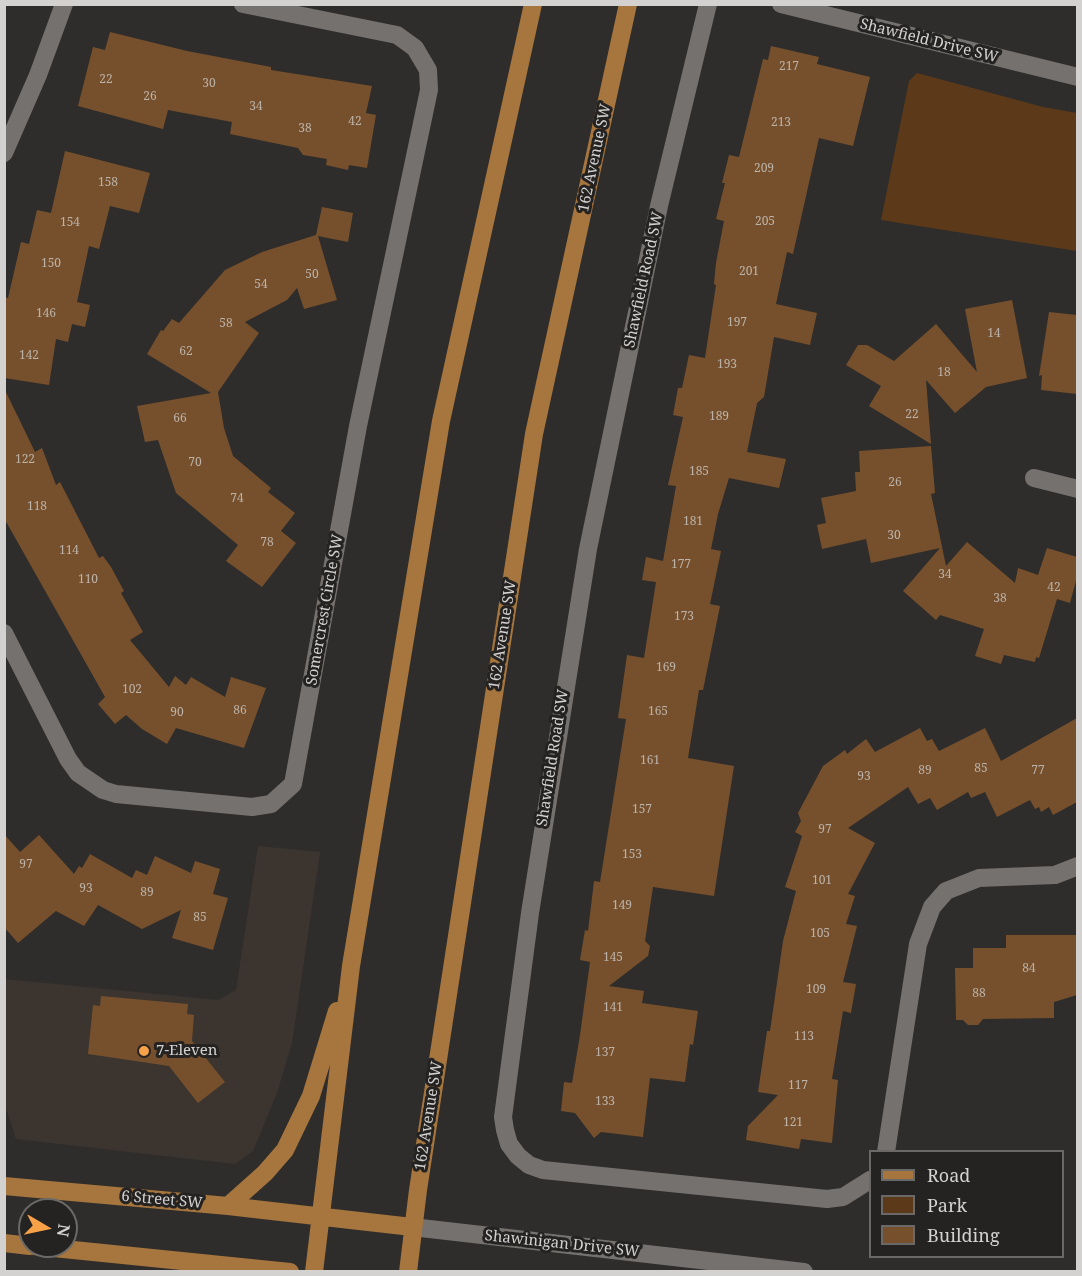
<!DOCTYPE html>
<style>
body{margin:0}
#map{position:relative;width:1082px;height:1276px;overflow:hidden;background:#2f2d2b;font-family:"Noto Serif",serif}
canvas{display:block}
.frame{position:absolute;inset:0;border:6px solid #d4d2d1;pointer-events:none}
.legend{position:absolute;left:869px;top:1150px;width:195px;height:108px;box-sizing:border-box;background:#252321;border:2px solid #6b6967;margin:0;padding:8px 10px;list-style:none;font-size:18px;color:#d4d2d1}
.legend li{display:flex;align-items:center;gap:12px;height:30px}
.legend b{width:30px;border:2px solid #6b6967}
.north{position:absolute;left:18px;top:1198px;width:60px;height:60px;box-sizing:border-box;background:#252321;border:2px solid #6b6967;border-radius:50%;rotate:99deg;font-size:16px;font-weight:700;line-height:24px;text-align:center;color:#d4d2d1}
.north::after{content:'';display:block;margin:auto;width:21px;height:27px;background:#f7a149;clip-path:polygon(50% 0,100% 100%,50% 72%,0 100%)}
</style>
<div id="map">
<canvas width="1082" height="1276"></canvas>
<div class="frame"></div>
<ul class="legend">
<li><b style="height:8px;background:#a7763e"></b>Road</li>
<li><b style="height:16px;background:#5c3a19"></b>Park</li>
<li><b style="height:16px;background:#76502c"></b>Building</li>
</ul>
<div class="north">N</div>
</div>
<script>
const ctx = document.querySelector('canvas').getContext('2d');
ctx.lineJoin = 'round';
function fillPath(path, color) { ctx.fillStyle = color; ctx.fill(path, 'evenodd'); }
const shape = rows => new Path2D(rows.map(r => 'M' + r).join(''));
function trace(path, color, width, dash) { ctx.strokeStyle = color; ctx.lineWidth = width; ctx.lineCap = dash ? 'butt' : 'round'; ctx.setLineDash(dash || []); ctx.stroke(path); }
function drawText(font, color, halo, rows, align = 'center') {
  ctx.font = font + ' "Noto Serif",serif'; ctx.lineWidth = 6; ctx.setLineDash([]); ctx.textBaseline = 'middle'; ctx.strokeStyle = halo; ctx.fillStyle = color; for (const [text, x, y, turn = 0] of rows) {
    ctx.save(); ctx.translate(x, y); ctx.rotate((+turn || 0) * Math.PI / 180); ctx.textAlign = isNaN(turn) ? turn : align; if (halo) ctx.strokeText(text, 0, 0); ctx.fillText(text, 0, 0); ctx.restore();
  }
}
const built = shape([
 [258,846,320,852,292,1043,277,1093,253,1151,235,1164,16,1139,5,1105,4,979,218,1000,236,990]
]);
const green = shape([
 [917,73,1043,107,1077,113,1077,251,881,220,909,81]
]);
const building = shape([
 [110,32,187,51,271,67,271,70,372,86,366,113,376,115,367,168,349,165,348,170,326,165,327,159,303,155,298,148,230,134,232,122,168,110,163,129,78,106,93,47,105,50],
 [771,46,819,57,817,64,870,77,853,146,819,138,793,254,787,252,776,304,817,313,810,345,774,337,764,397,757,403,747,452,786,459,779,488,729,478,718,514,711,549,721,551,710,604,720,606,703,690,699,690,688,758,734,766,714,896,653,887,645,941,650,946,648,956,609,986,644,991,642,1003,698,1011,693,1045,690,1044,685,1082,650,1078,643,1137,601,1132,594,1138,575,1113,561,1111,564,1082,572,1083,580,1035,590,962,580,960,585,930,588,931,594,881,600,882,626,719,618,718,627,655,644,658,656,582,642,580,646,557,663,561,676,486,668,485,683,417,673,415,678,388,682,388,689,355,705,358,716,285,714,284,716,263,724,221,716,219,725,183,722,183,729,155,739,157,763,59,768,60],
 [65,151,150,173,139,213,110,206,99,249,89,246,77,302,90,305,85,327,72,324,68,342,56,339,49,385,4,378,4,297,8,298,21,242,29,244,37,210,51,213],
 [322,207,353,213,348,242,318,236,337,300,304,309,297,288,287,300,245,322,259,333,218,392,224,428,233,456,271,488,268,492,295,513,281,531,296,543,262,587,226,561,238,545,176,493,158,440,145,442,137,406,211,393,147,354,161,330,163,331,172,319,179,323,225,270,262,252,316,235],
 [1012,300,1027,378,986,387,955,413,926,380,931,444,869,406,881,386,846,365,858,345,867,345,894,361,936,324,977,372,965,309],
 [1049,312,1077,315,1077,394,1041,390,1042,375,1039,376],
 [4,388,35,452,42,448,56,485,60,482,99,558,103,556,111,567,124,591,121,593,143,632,130,640,169,687,175,676,186,685,191,677,225,697,231,677,266,688,244,748,176,728,167,744,142,729,126,715,115,724,98,704,105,697,4,518],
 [931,446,935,493,931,494,946,566,967,542,1015,583,1018,568,1038,575,1047,548,1077,557,1077,577,1070,603,1057,599,1039,658,1036,657,1035,662,1004,655,1001,664,975,656,984,629,940,615,936,620,903,591,940,548,871,563,866,539,822,549,817,525,826,523,821,498,856,491,855,472,860,472,859,451],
 [1077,718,1077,802,1053,815,1049,807,1041,812,1039,807,1035,809,1030,800,997,817,985,792,971,798,968,792,937,810,930,798,918,804,908,787,848,828,875,843,848,894,855,896,846,924,857,926,843,982,856,984,851,1013,843,1011,832,1079,838,1080,832,1143,801,1139,799,1149,746,1140,748,1126,778,1095,758,1092,767,1031,770,1031,783,941,796,891,785,887,802,836,795,832,801,821,798,813,823,766,845,750,847,754,866,739,875,752,920,728,927,741,932,739,939,751,985,728,1001,761],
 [4,834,20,852,39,835,74,874,79,866,82,868,90,854,132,878,136,870,147,875,155,856,191,873,195,861,220,869,213,894,228,898,213,950,172,938,181,910,142,929,98,905,84,926,56,911,18,943,4,927],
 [1006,935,1077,935,1077,995,1054,1002,1054,1018,983,1019,978,1025,968,1025,963,1020,956,1020,955,968,973,968,973,948,1006,948],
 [101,996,188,1004,187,1014,194,1015,192,1041,225,1082,198,1103,169,1066,88,1054,93,1005,100,1006]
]);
const minor = shape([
 [708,4,659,206,588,549,530,913,503,1117,505,1130,509,1144,518,1156,529,1165,543,1170,827,1199,843,1197,870,1180],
 [781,4,1078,77],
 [4,153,38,75,64,4],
 [1034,478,1078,489],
 [4,633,68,759,78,773,103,790,116,794,252,807,271,804,293,784,358,426,429,90,428,70,415,48,397,35,243,4],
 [886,1152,918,944,932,907,946,891,979,878,1055,875,1078,866],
 [412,1227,804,1272]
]);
const major = shape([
 [4,1186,228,1206,412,1227],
 [228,1206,265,1173,285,1150,311,1096,337,1011],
 [4,1243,30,1246],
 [34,1246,290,1272],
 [314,1272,351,966,441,421,533,4],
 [408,1272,418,1190,534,434,628,4]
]);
const markers = [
 [144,1051,6,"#f7a149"]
];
const numberNames = [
 ["217",789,67],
 ["22",106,80],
 ["30",209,84],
 ["26",150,97],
 ["34",256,107],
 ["42",355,122],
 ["213",781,123],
 ["38",305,129],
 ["209",764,169],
 ["158",108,183],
 ["205",765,222],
 ["154",70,223],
 ["150",51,264],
 ["201",749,272],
 ["50",312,275],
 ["54",261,285],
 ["146",46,314],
 ["197",737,323],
 ["58",226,324],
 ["14",994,334],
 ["62",186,352],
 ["142",29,356],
 ["193",727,365],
 ["18",944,373],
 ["22",912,415],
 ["189",719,417],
 ["66",180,419],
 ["122",25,460],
 ["70",195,463],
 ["185",699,472],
 ["26",895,483],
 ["74",237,499],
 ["118",37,507],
 ["181",693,522],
 ["30",894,536],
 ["78",267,543],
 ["114",69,551],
 ["177",681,565],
 ["34",945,575],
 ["110",88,580],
 ["42",1054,588],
 ["38",1000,599],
 ["173",684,617],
 ["169",666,668],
 ["102",132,690],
 ["86",240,711],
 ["165",658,712],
 ["90",177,713],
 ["161",650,761],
 ["85",981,769],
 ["89",925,771],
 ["77",1038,771],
 ["93",864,777],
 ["157",642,810],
 ["97",825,830],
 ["153",632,855],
 ["97",26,865],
 ["101",822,881],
 ["93",86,889],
 ["89",147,893],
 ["149",622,906],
 ["85",200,918],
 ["105",820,934],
 ["145",613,958],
 ["84",1029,969],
 ["109",816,990],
 ["88",979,994],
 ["141",613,1008],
 ["113",804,1037],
 ["137",605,1053],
 ["117",798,1086],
 ["133",605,1102],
 ["121",793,1123]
];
const streetNames = [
 ["Shawfield Drive SW",929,41,14],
 ["162 Avenue SW",595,158,-78],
 ["Shawfield Road SW",644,280,-78],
 ["Somercrest Circle SW",325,610,-80],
 ["162 Avenue SW",503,635,-81],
 ["Shawfield Road SW",553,758,-81],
 ["162 Avenue SW",429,1116,-81],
 ["6 Street SW",162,1200,5],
 ["Shawinigan Drive SW",562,1244,6]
];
const poiNames = [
 ["7-Eleven",156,1051]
];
fillPath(built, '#3c352f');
fillPath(green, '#5c3a19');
fillPath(building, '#76502c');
trace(minor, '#74716f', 18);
trace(major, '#a7763e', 18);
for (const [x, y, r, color] of markers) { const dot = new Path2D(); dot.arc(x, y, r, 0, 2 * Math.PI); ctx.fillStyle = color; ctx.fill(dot); trace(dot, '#252321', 2); }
drawText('12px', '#bcb2a8', null, numberNames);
drawText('15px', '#d4d2d1', '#252321', streetNames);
drawText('15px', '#d4d2d1', '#252321', poiNames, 'left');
</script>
